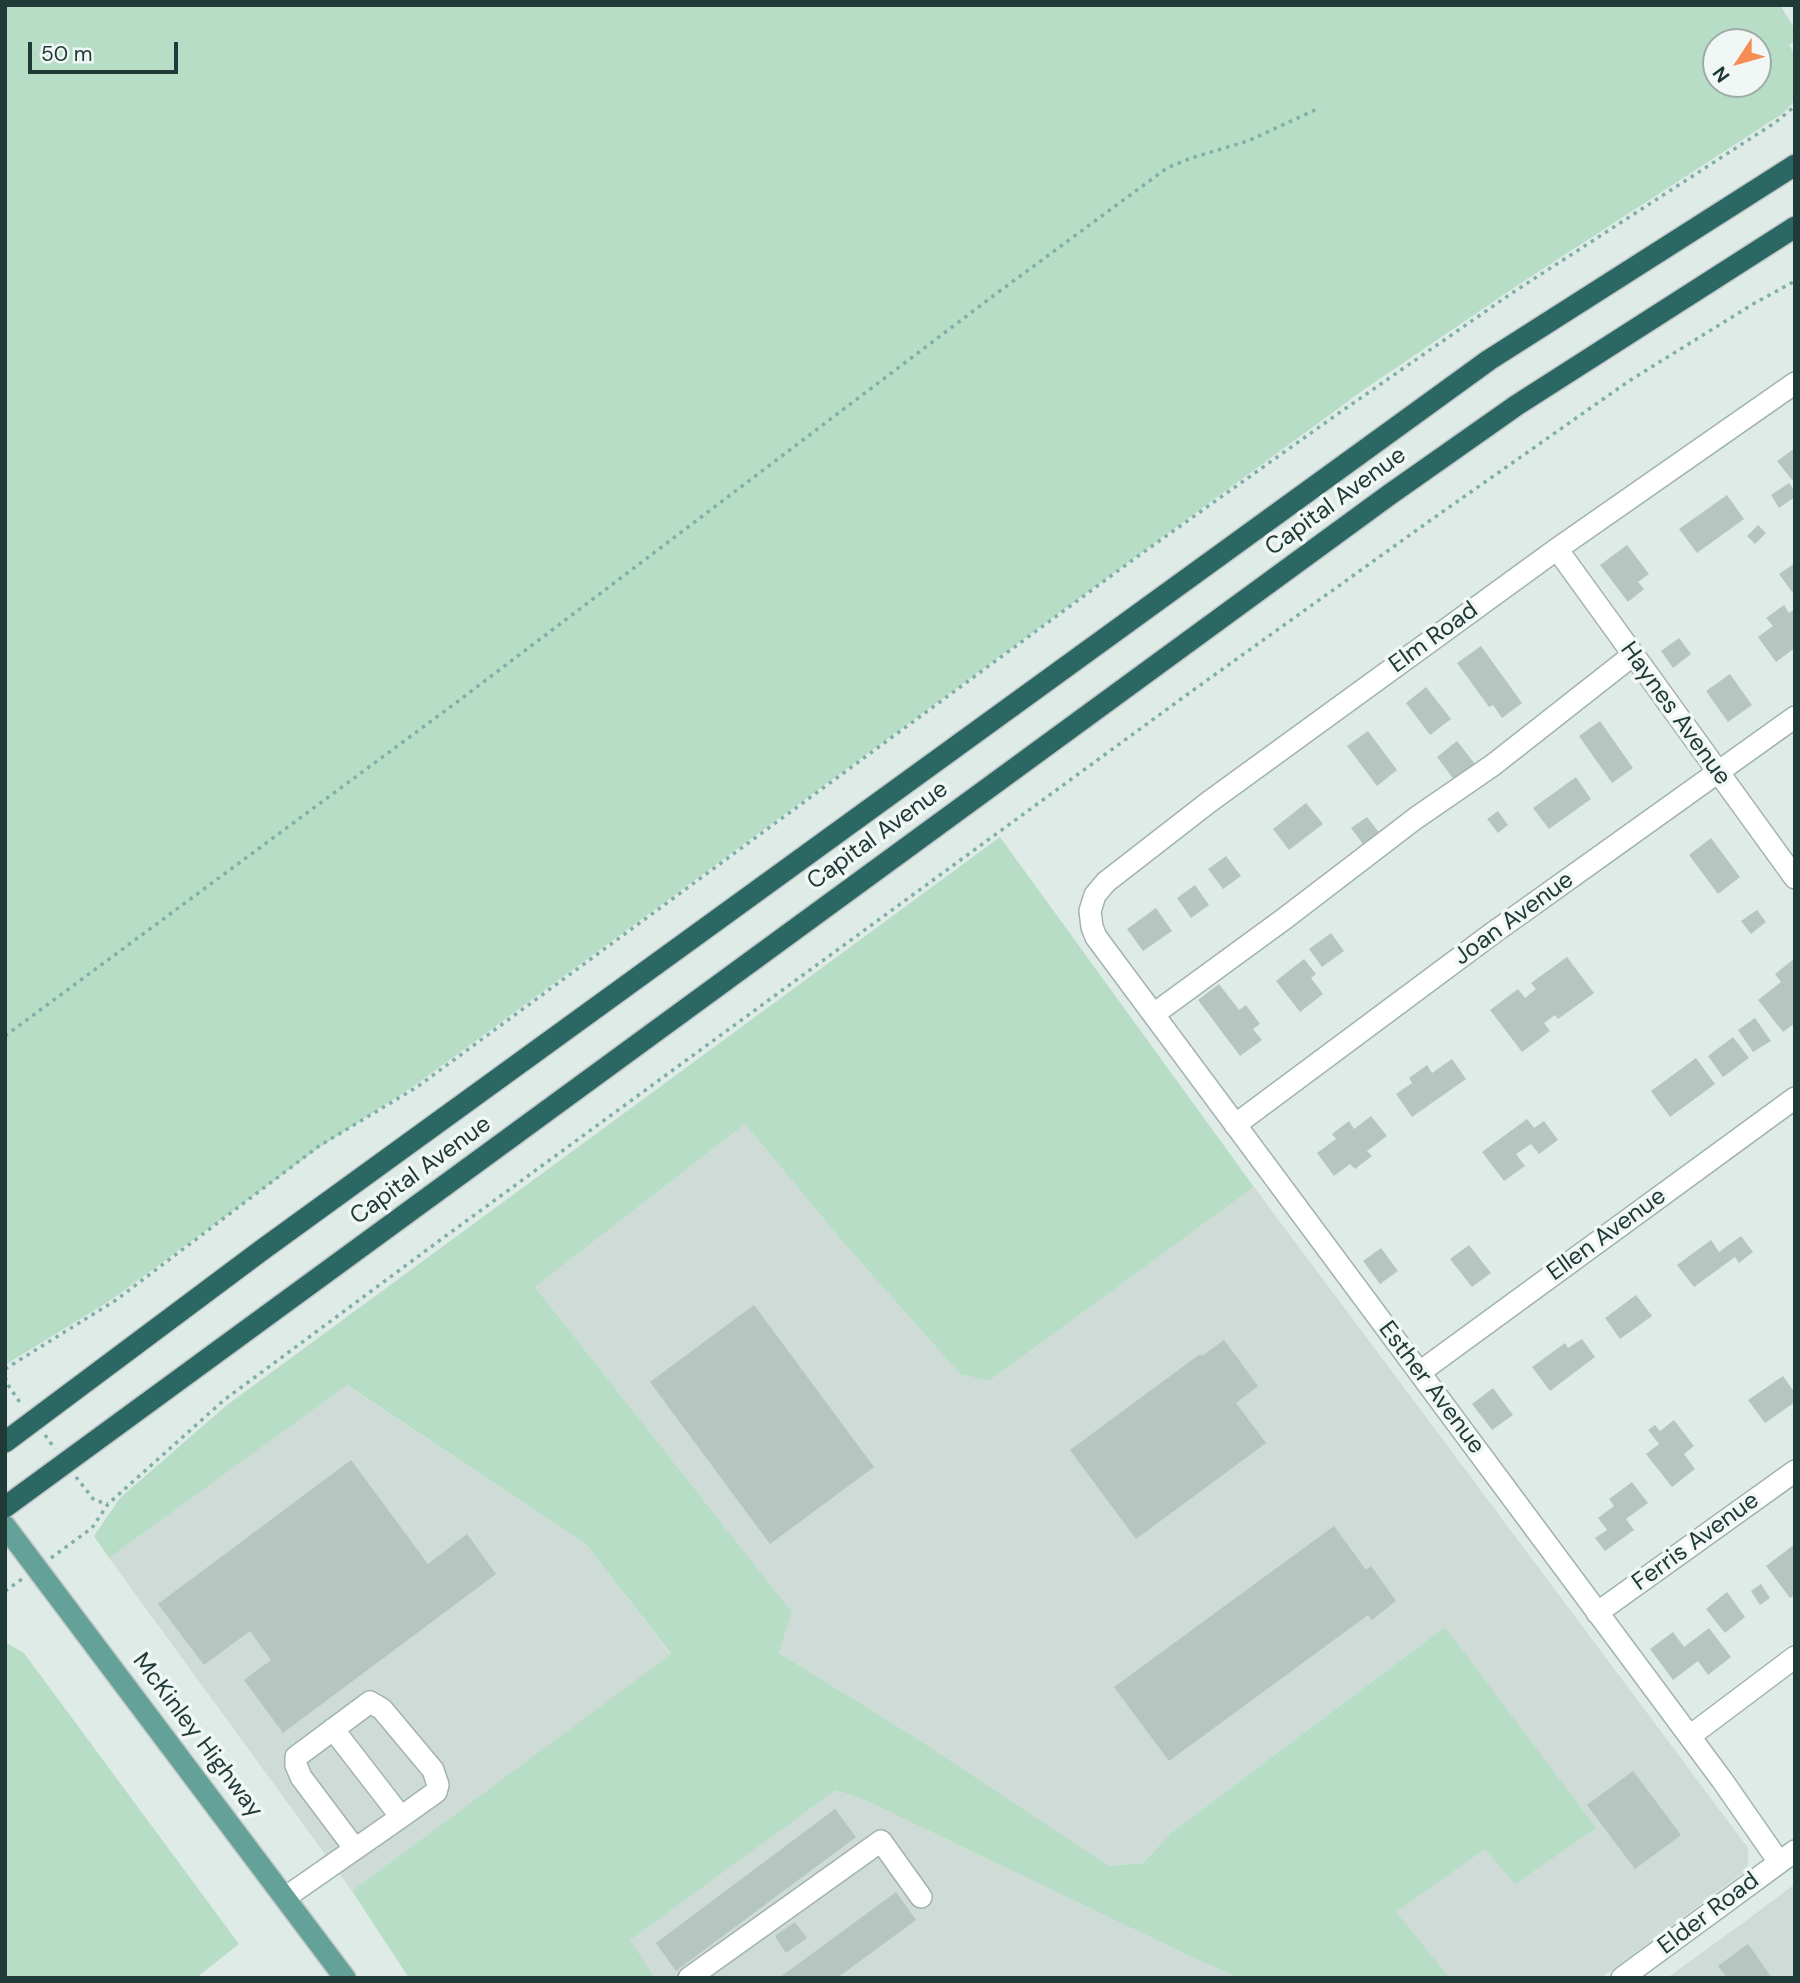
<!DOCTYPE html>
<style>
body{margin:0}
#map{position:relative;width:1800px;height:1983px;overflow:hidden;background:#dfebe7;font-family:"DM Sans",sans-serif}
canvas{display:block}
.frame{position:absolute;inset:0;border:7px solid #203b37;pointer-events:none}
.north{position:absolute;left:1702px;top:28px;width:70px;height:70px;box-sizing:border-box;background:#f0f7f5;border:2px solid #9daca9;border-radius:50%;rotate:234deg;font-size:19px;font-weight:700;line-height:28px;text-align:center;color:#203b37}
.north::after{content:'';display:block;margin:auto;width:24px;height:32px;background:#f48e54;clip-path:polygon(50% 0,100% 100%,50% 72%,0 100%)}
.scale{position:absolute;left:28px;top:42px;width:150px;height:32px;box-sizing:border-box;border:4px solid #203b37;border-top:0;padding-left:9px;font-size:21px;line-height:24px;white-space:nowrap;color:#203b37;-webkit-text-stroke:5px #f0f7f5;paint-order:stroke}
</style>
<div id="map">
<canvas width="1800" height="1983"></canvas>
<div class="frame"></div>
<div class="north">N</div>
<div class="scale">50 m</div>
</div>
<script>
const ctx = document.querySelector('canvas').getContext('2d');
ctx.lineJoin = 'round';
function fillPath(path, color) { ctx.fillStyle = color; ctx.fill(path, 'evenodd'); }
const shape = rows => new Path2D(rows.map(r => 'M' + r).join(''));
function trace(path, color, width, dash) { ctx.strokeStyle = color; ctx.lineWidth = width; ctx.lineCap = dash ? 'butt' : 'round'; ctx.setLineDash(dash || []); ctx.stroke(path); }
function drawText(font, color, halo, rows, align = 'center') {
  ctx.font = font + ' "DM Sans",sans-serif'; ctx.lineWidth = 7; ctx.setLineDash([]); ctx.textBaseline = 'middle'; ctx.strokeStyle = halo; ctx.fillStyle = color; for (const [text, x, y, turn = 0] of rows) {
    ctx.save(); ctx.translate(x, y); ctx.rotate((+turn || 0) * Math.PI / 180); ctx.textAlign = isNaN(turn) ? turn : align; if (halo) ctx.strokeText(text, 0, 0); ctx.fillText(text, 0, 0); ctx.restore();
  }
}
const built = shape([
 [745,1124,842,1241,960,1374,989,1381,1254,1187,1748,1848,1748,1869,1601,1978,1450,1978,1395,1912,1485,1848,1445,1627,1171,1833,1143,1863,1109,1866,913,1736,779,1653,792,1612,535,1287],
 [346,1385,586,1544,671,1655,352,1891,109,1558],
 [836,1790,865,1800,1200,1961,1240,1978,655,1978,629,1940],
 [1795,1884,1795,1978,1667,1978,1743,1923]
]);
const green = shape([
 [5,5,1780,5,1795,29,1795,41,1789,45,1795,55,1795,96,1792,104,1782,114,1515,287,1362,391,414,1086,320,1147,111,1300,5,1365],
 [1716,42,1758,42,1758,84,1716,84],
 [1000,837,1254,1187,989,1381,960,1374,842,1241,745,1124,535,1287,792,1612,779,1653,913,1736,1109,1866,1143,1863,1171,1833,1445,1627,1596,1828,1515,1884,1485,1849,1396,1912,1450,1978,1240,1978,1200,1961,865,1800,836,1790,630,1940,655,1978,409,1978,352,1891,671,1654,586,1544,347,1385,109,1558,94,1536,120,1498,227,1405],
 [5,1642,24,1653,239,1944,196,1978,5,1978]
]);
const building = shape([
 [1795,448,1795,479,1792,480,1777,461],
 [1789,483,1795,491,1795,497,1779,508,1771,495],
 [1727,495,1744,519,1697,553,1679,529],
 [1758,525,1766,533,1755,544,1747,536],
 [1627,545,1649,574,1638,582,1644,589,1628,602,1600,565],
 [1795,563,1795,596,1779,574],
 [1784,605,1789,613,1795,609,1795,648,1776,662,1758,637,1773,626,1766,618],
 [1679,638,1691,654,1673,668,1661,651],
 [1481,646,1522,703,1502,718,1493,705,1489,707,1457,663],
 [1730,674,1752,705,1728,722,1706,691],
 [1426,687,1451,719,1430,735,1406,703],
 [1600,721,1633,768,1612,783,1579,736],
 [1368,731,1397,770,1377,786,1347,746],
 [1457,741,1479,769,1458,785,1437,757],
 [1576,777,1591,799,1549,829,1533,808],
 [1306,803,1323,824,1289,850,1273,829],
 [1498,811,1508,825,1498,833,1487,819],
 [1367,817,1381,835,1365,847,1351,828],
 [1711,838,1740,877,1718,894,1689,855],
 [1226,856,1241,876,1223,889,1208,869],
 [1195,885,1209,905,1191,918,1177,898],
 [1156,908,1172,931,1143,951,1127,929],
 [1757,910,1766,922,1751,934,1741,921],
 [1331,933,1344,951,1322,967,1309,949],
 [1567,957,1594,993,1558,1019,1555,1015,1544,1023,1550,1031,1522,1052,1490,1010,1518,989,1525,998,1536,989,1531,983],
 [1795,958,1795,1023,1783,1032,1758,1000,1781,982,1775,974],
 [1304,959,1316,974,1311,978,1323,994,1300,1012,1276,981],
 [1219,984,1239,1010,1246,1005,1260,1024,1253,1029,1262,1040,1240,1056,1198,1000],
 [1755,1018,1771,1041,1753,1052,1738,1030],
 [1733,1037,1749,1058,1723,1077,1708,1056],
 [1696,1058,1715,1084,1670,1117,1651,1091],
 [1452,1059,1466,1079,1412,1117,1396,1094,1412,1083,1409,1078,1427,1065,1432,1073],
 [1371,1116,1387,1136,1367,1151,1372,1156,1355,1169,1350,1164,1334,1176,1317,1153,1336,1139,1332,1134,1349,1121,1354,1129],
 [1527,1119,1534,1128,1544,1121,1558,1140,1539,1154,1531,1144,1516,1154,1525,1166,1504,1181,1482,1152],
 [1741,1236,1753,1252,1739,1263,1735,1257,1694,1287,1677,1265,1711,1240,1719,1252],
 [1469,1245,1491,1273,1472,1287,1450,1259],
 [1381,1248,1398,1271,1380,1284,1363,1261],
 [1636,1295,1652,1316,1620,1339,1605,1318],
 [754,1305,874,1467,770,1544,650,1382],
 [1582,1339,1595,1357,1550,1391,1532,1367,1565,1343,1568,1348],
 [1224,1340,1258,1386,1236,1403,1266,1443,1136,1539,1070,1450,1200,1354,1202,1356],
 [1783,1376,1795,1393,1795,1402,1765,1423,1748,1400],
 [1493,1388,1513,1415,1492,1430,1472,1404],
 [1674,1420,1694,1446,1684,1454,1695,1469,1672,1487,1646,1454,1659,1444,1648,1430,1655,1425,1660,1431],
 [351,1460,428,1564,467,1534,496,1574,283,1733,244,1680,271,1660,250,1631,204,1665,158,1604],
 [1632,1482,1648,1503,1626,1519,1634,1530,1605,1551,1595,1538,1607,1530,1598,1518,1614,1506,1609,1499],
 [1334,1526,1366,1570,1371,1566,1396,1601,1372,1620,1368,1615,1169,1761,1114,1687],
 [1795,1544,1795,1595,1790,1598,1766,1566],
 [1761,1584,1770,1598,1760,1605,1751,1591],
 [1727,1592,1745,1617,1725,1633,1706,1609],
 [1709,1628,1731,1657,1708,1675,1698,1661,1673,1680,1650,1649,1673,1632,1684,1647],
 [1633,1771,1681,1835,1635,1869,1587,1805],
 [835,1809,856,1837,676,1971,656,1943],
 [896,1892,916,1920,837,1978,779,1978],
 [795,1922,807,1938,786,1953,775,1936],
 [1748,1944,1772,1978,1727,1978,1718,1966]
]);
const path = shape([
 [5,1036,457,702,993,296,1167,168,1191,158,1248,141,1317,109],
 [5,1369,116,1300,319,1146,417,1087,1134,559,1339,413,1512,293,1776,122,1795,106],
 [5,1377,8,1385,21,1404],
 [45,1435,55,1449],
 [76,1477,94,1500,108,1504],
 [51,1558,92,1528,108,1504,224,1400,447,1235,1192,691,1428,522,1629,381,1753,304,1795,281],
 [5,1591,22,1579]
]);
const minor = shape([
 [1557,549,1795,878],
 [1154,1014,1284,919,1416,818,1493,765,1633,655],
 [1235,1125,1493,933,1795,717],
 [1420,1372,1795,1098],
 [1597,1613,1795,1471],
 [333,1729,401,1817],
 [1690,1736,1795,1657],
 [1779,1862,1722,1780,1096,937,1092,927,1090,911,1095,895,1106,882,1209,802,1557,549,1795,383],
 [286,1897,401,1817,436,1792,438,1785,433,1770,382,1709,370,1702,296,1757,296,1765,301,1777,355,1849],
 [689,1978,881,1841,921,1897],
 [1622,1978,1795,1851]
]);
const major = shape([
 [5,1526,345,1978]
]);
const highway = shape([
 [5,1442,262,1250,1489,360,1795,165],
 [5,1507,1389,495,1517,405,1795,227]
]);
const streetNames = [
 ["Capital Avenue",1336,502,-36],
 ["Elm Road",1434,638,-36],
 ["Haynes Avenue",1675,714,54],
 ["Capital Avenue",878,836,-36],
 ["Joan Avenue",1514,919,-36],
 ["Capital Avenue",421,1171,-36],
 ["Ellen Avenue",1607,1235,-36],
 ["Esther Avenue",1431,1388,53],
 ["Ferris Avenue",1696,1542,-36],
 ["McKinley Highway",197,1736,53],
 ["Elder Road",1709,1914,-37]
];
fillPath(built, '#cedbd6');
fillPath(green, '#b8ddc6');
fillPath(building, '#b5c6c0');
trace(minor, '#a2b3af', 24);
trace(major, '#c1c8c7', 24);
trace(highway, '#c1c8c7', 24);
trace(path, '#7fafa6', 3.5, [3.5, 5]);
trace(minor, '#fff', 21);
trace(major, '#63a199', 21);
trace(highway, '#2c6863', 21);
drawText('24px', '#203b37', '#f0f7f5', streetNames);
</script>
